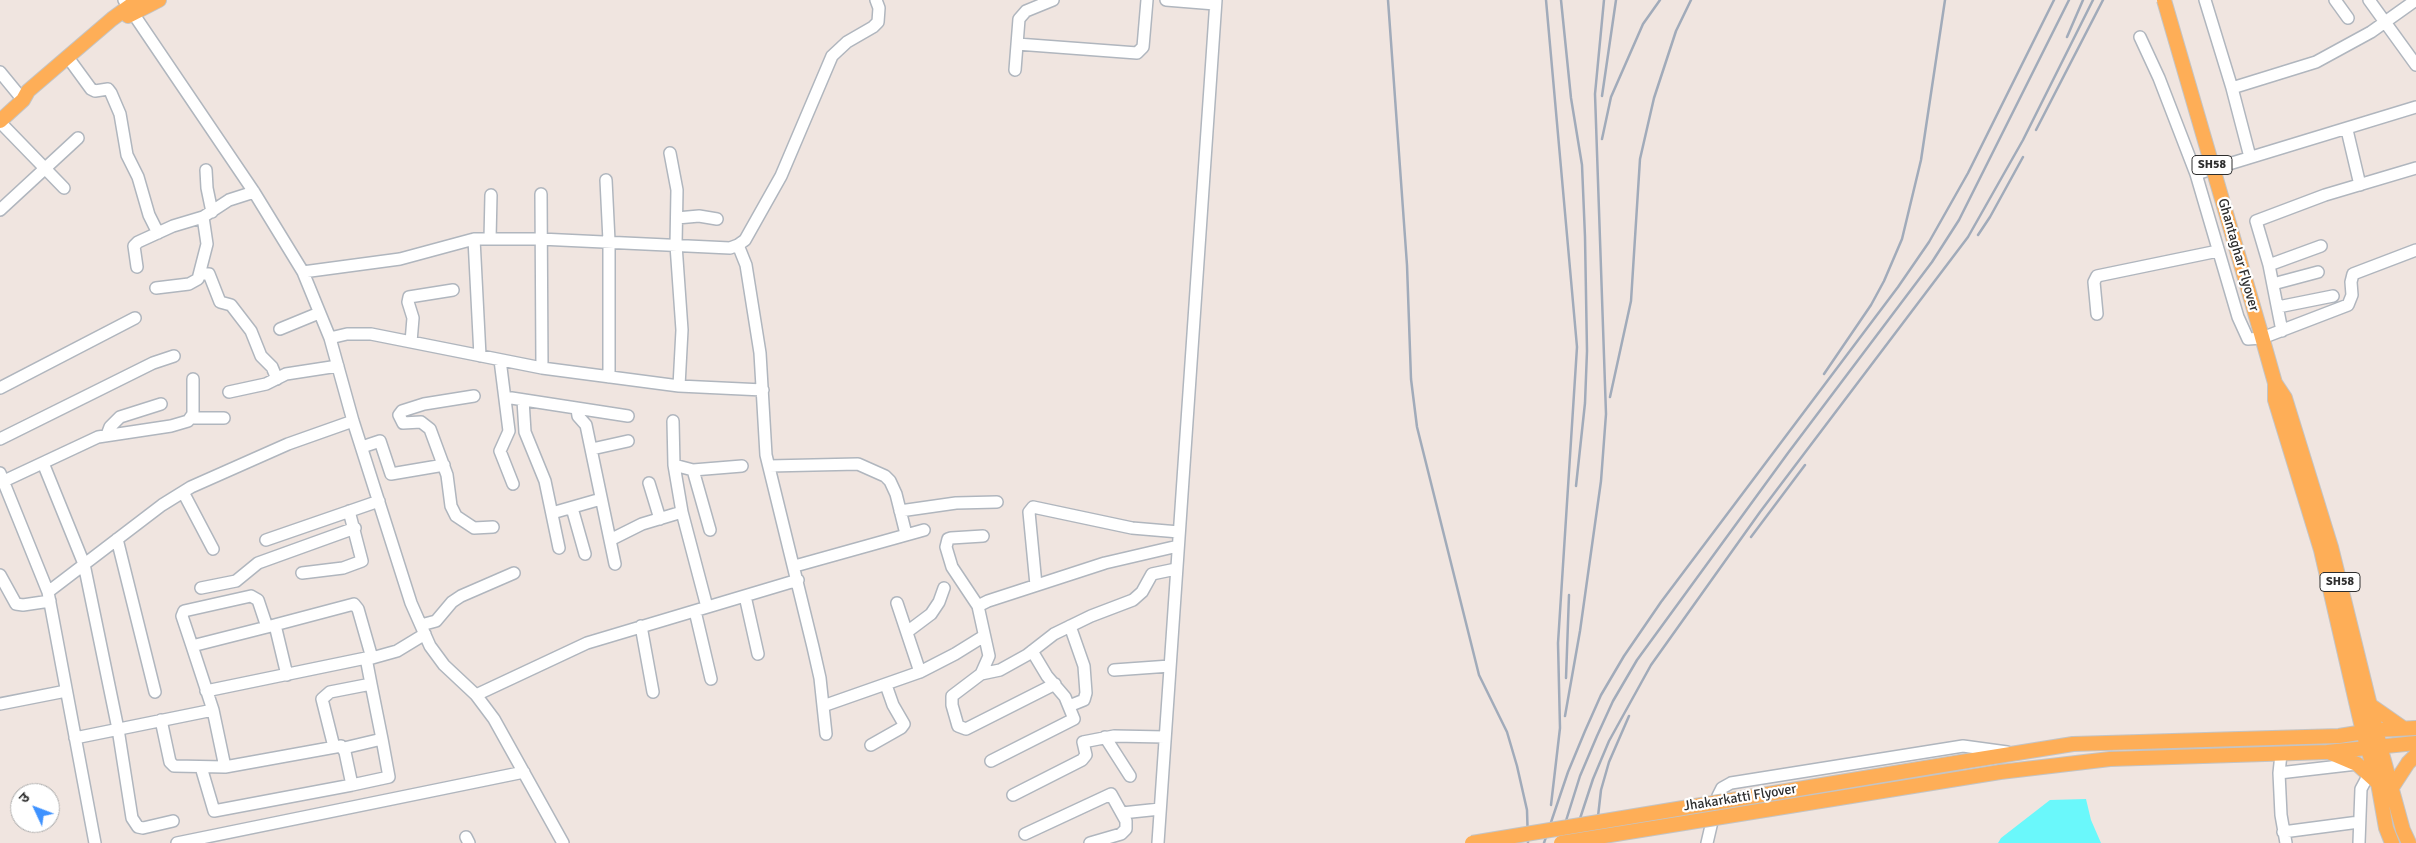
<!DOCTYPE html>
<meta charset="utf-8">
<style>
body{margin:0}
#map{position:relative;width:2416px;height:843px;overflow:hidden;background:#f0e5e0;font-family:Signika,"Noto Sans Devanagari",sans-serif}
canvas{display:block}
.north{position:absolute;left:10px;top:783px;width:50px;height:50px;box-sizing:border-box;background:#fff;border:1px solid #ababab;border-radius:50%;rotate:313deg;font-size:14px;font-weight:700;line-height:20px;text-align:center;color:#2e2e2e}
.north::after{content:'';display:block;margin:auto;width:18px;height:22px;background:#3e92ff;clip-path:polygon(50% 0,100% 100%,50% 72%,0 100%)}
</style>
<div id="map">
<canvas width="2416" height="843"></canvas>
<div class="north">उ</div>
</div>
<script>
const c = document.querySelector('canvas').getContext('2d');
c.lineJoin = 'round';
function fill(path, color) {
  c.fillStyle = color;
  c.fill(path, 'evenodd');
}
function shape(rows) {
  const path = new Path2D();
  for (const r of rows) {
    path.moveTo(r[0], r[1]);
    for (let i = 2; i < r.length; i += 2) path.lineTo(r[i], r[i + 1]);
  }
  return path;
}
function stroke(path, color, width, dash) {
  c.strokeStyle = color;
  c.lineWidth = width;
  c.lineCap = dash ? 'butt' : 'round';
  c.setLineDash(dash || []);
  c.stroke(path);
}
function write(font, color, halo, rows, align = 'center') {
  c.font = font + ' Signika,sans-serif';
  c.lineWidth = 4.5;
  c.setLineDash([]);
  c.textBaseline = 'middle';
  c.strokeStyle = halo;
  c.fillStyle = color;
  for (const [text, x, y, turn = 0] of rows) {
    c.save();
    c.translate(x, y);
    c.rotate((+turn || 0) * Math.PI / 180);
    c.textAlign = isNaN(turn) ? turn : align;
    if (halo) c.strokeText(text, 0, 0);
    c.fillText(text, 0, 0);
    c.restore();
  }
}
const water = shape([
 [2086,799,2091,820,2101,843,1998,843,2001,838,2050,800]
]);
const minor = shape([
 [124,0,254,192,303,272,330,338,353,421,411,603,430,646,444,665,476,695,494,719,563,843],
 [1166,0,1215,4],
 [2205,0,2232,88,2250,157],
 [2335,0,2348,18],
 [2369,0,2416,65],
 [2140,37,2159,78,2196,174,2238,317,2248,339,2262,338,2348,305,2352,295,2351,282,2353,274,2416,250],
 [1017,44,1137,53,1143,47,1147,0],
 [72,63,91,89,95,91,108,89,111,93,120,114,127,155,138,177,149,215,158,233],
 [1015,70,1019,19,1026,11,1053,0],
 [0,72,23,100],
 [2232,88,2316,62,2371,32,2416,0],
 [0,122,64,188],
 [2347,130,2360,185],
 [670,153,677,190,676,245,682,330,679,386],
 [206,170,207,188,212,212],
 [2196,174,2416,107],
 [606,180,609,241,609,377],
 [541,194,542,368],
 [0,210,78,138],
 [677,218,699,216,717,219],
 [474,239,480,356],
 [490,239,491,195],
 [738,245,746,265,760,353,766,455,813,647,820,678,826,734],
 [2269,265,2321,246],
 [137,267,134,246,138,242,173,226,203,217,229,200,254,192],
 [303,272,400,259,474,239,540,239,730,248,738,245,745,240,781,176,832,56,847,42,873,27,878,22,879,8,876,0],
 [200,274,209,274,220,302,231,305,251,331,261,356,272,367,277,379],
 [2273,284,2318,272],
 [156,288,189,284,198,279,207,244,203,217],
 [2278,307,2333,296],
 [2097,314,2094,282,2097,276,2218,251],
 [280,329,319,313],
 [2282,331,2269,265,2256,221,2325,195,2416,168],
 [330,338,347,334,371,334,542,368,679,386,763,390],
 [411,342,413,318,408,302,409,297,453,290],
 [500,360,509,431,500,451,513,484],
 [0,388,135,318],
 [229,392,266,384,286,374,338,366],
 [474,396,424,404,402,411,399,415,403,423,421,422,430,429,447,475,451,506,456,516,474,528,493,527],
 [505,397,628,416],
 [523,400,525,432,545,481,559,548],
 [577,409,578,416,586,425,615,564],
 [191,418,224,418],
 [673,421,674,465,682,512,707,607],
 [107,435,110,427,120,417,161,404],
 [0,439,153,363,174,356],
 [362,447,380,441,391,474,444,465],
 [592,449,628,441],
 [43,463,84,564,118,729,132,818,138,827,143,828,173,821],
 [674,465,693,470,742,466],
 [769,466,858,464,885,476,890,481,896,494,906,534],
 [693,470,710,530],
 [0,473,48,592,95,843],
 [4,481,98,437,171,426,188,421,193,414,193,379],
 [649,483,660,519],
 [183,492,213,549],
 [572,508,585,554],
 [900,511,956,503,997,502],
 [552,513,601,499],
 [117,539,155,692],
 [266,540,379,501],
 [610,540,642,524,682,512],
 [795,566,924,530],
 [302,573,343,568,362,561,349,511],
 [0,575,16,604,23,605,50,601],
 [1036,585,1029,512,1033,507,1132,528,1179,532],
 [201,588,236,581,258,563,355,528],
 [48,592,162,505,191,487,288,444,353,421],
 [745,596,758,654],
 [897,603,920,672],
 [978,606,952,567,946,547,948,539,951,538,983,536],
 [695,611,711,679],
 [275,625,287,675],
 [421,625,436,621,452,602,461,596,514,573],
 [641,626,653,692],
 [267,627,354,604,358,609,372,658,397,651,425,634],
 [907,632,931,614,939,602,944,588],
 [192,646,182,616,184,611,251,596,258,600,267,627,192,646,213,710],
 [1114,670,1170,666],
 [981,674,1000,670,1027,655,1054,634,1091,616,1133,600,1142,592,1152,574,1176,569],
 [371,684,366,658,372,658],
 [1055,684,966,729,958,726,952,705,952,696,981,674,989,656,978,606,988,601,1105,563,1178,546],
 [206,691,366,658],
 [476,695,587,643,798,580],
 [0,704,66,691],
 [823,706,920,672,955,654,984,636],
 [1069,706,1084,700,1086,693,1084,666,1070,626],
 [161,720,170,762,174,766,225,767],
 [1105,737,1130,776],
 [75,738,213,710,225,767,341,746,345,752,352,785,214,811,201,767],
 [871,745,901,728,904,724,893,705,886,685],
 [334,747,322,699,330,692,371,684,382,739,344,748],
 [2281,754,2279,773,2281,815,2286,843],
 [991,761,1074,719,1065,697,1047,676,1032,651],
 [2279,773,2357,764],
 [352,785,389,777,382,739],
 [1013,795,1082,760,1086,755,1083,742,1114,736,1165,737],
 [1122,813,1160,809],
 [2283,832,2359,822],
 [1025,834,1111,794,1126,821,1126,829,1121,834,1090,843],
 [466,837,469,843],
 [177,843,524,772],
 [1158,843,1216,0],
 [1707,843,1718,796,1722,788,1731,783,1963,746,2007,752],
 [2359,843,2361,789,2369,774]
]);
const major = shape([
 [128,16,159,0],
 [0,121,23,100,28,91,112,19,138,0],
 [2260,330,2275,383,2275,400,2321,550,2363,732,2378,783,2386,828,2392,843],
 [2275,383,2285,398,2331,547,2380,746,2403,830,2409,843],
 [2370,705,2403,728],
 [2331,753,2357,764,2377,782],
 [1961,762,2073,744,2339,736,2376,730,2416,728],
 [2000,772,2110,759,2327,752,2416,743],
 [2393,786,2408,763,2416,755]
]);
const rail = shape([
 [1388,0,1407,265,1411,379,1417,427,1479,675,1507,732,1517,766,1527,810,1528,843],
 [1546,0,1577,347,1558,643,1560,728,1551,805],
 [1561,0,1571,98,1582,165,1585,237,1587,351,1585,403,1576,486],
 [2067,37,2083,0],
 [1602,96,1616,0],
 [2036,130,2103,0],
 [1602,139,1611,97,1643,24,1660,0],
 [1978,235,1990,217,2023,157],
 [1824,374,1871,305,1884,281,1902,239,1921,160,1945,0],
 [1610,397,1631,301,1640,159,1654,98,1676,31,1691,0],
 [1751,537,1805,465],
 [1566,678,1569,595],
 [1565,716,1580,631,1601,481,1606,414,1595,94,1604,0],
 [1544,843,1568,772,1585,731,1601,695,1624,656,1661,602,1898,287,1929,242,1968,173,2054,0],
 [1559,843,1580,776,1597,736,1613,701,1637,660,1788,453,1932,262,1959,220,2069,0],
 [1572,843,1593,779,1609,741,1651,665,1760,512,1968,237,2023,140,2093,0],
 [1595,843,1601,790,1609,762,1629,716]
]);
const majorBridge = shape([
 [2164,0,2260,330],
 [1472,843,1961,762],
 [1561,843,2000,772]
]);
const shields = [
 [2212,165,40],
 [2340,582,40]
];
const shieldNames = [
 ["SH58",2212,165],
 ["SH58",2340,582]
];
const streetNames = [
 ["Ghantaghar Flyover",2238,255,74],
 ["Jhakarkatti Flyover",1740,798,-9]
];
fill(water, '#6af8fb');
stroke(minor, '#b0b6be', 14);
stroke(major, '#c4c4c4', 16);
stroke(minor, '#fff', 11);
stroke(major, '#feae57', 14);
stroke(rail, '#a1abba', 2.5);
stroke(majorBridge, '#c4c4c4', 16, []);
stroke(majorBridge, '#feae57', 14);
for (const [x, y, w] of shields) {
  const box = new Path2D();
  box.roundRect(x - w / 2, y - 9.5, w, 19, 4);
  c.fillStyle = '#fff';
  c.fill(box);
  stroke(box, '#2e2e2e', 1);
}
write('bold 12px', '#2e2e2e', null, shieldNames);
write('14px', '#2e2e2e', '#fff', streetNames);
</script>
